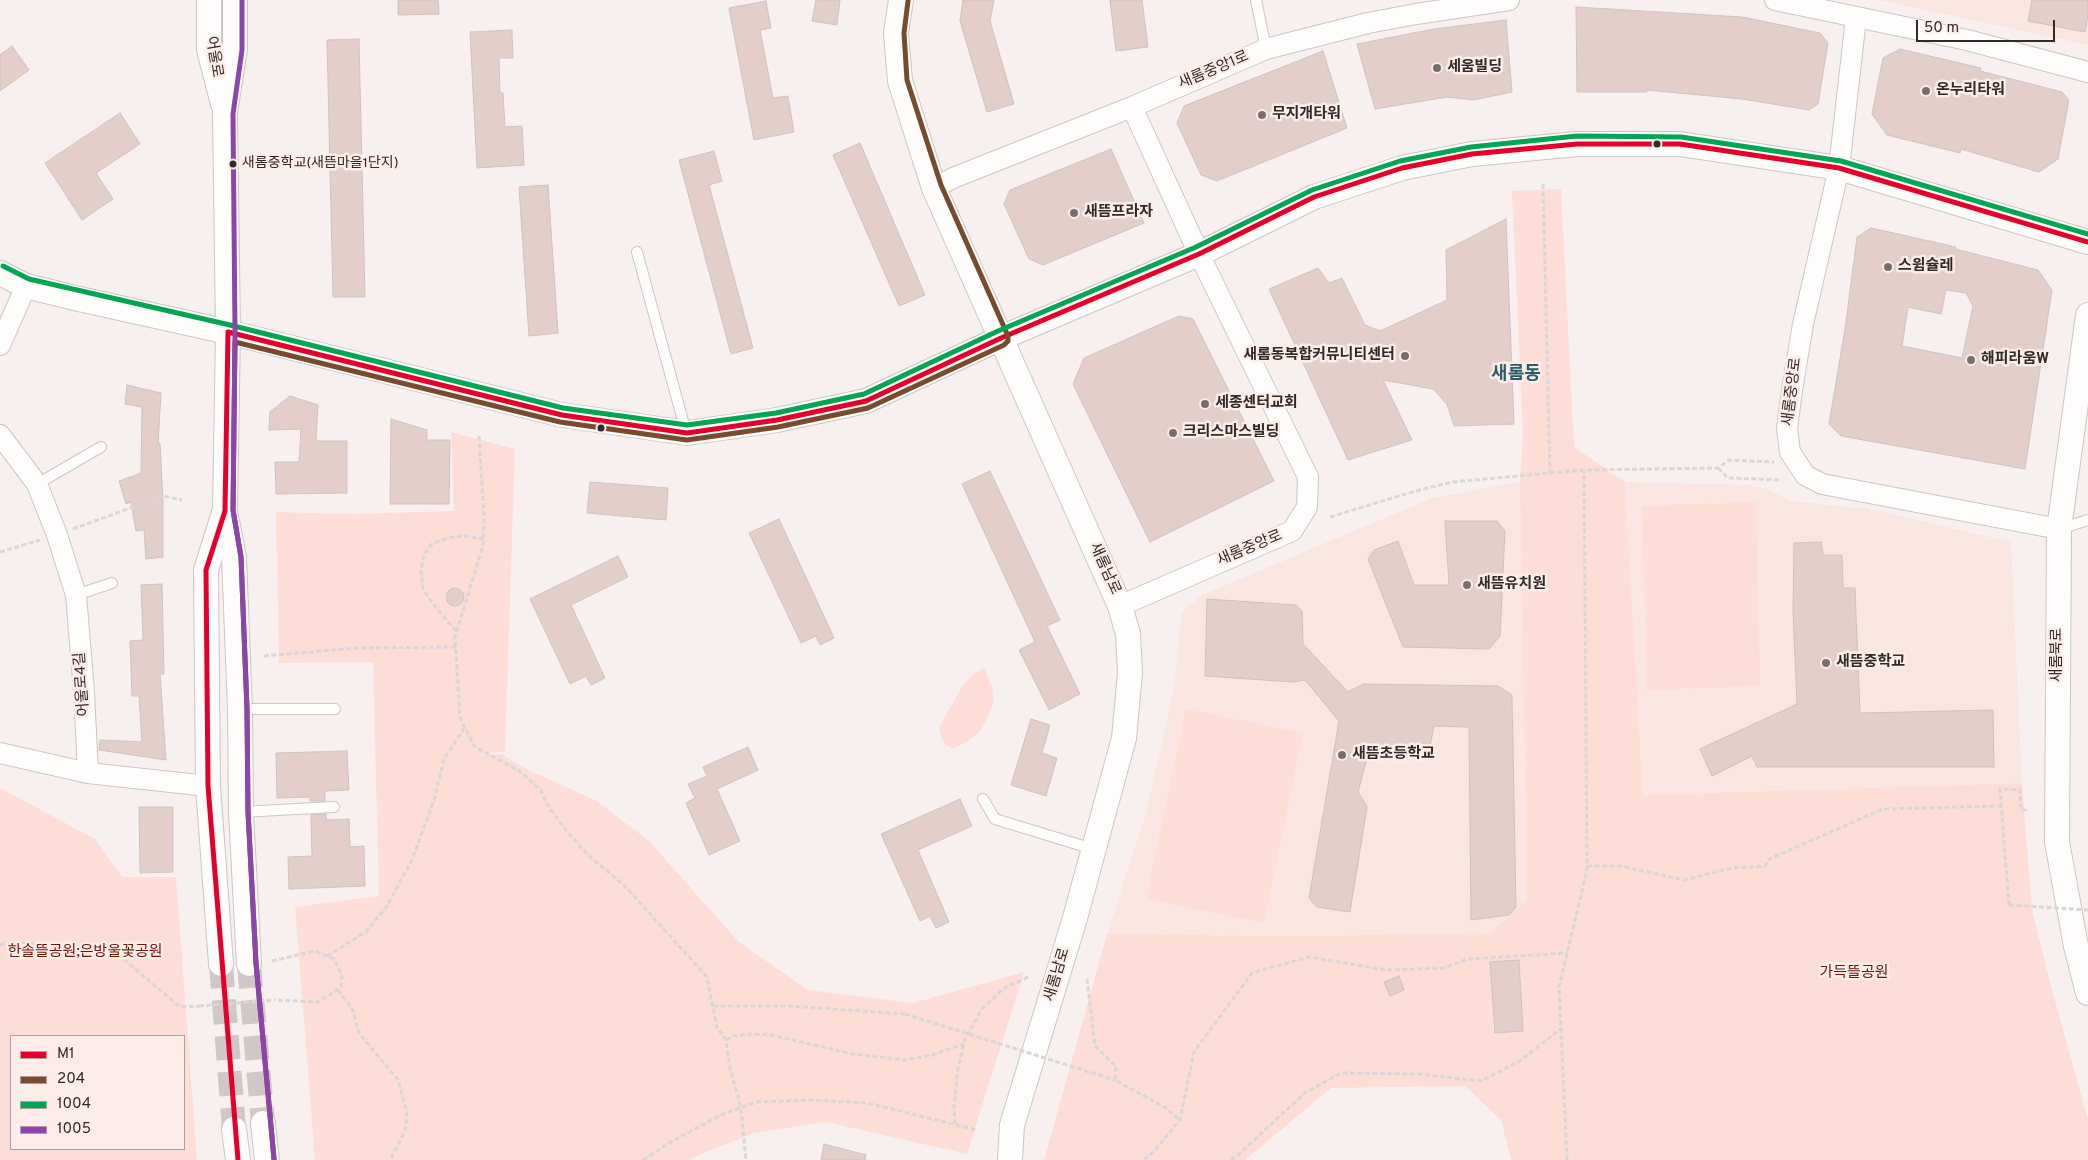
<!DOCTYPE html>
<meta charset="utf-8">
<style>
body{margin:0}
#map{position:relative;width:2088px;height:1160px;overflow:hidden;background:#f8f0ee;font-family:Overpass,sans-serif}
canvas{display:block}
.legend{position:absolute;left:10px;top:1035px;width:175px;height:115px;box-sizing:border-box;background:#fdede9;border:1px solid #ac9f9c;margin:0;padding:6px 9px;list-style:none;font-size:15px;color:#322a29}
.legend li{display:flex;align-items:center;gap:10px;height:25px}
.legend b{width:25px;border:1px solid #ac9f9c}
.scale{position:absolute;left:1916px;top:20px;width:139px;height:22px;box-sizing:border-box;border:2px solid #322a29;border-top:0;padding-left:6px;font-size:15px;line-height:18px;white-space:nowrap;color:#322a29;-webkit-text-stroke:4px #fdede9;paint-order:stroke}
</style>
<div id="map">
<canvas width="2088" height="1160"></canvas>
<ul class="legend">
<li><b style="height:6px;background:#e4002b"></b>M1</li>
<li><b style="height:6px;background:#7a4b2a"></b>204</li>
<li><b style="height:6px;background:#00a651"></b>1004</li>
<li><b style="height:6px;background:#8e44ad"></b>1005</li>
</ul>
<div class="scale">50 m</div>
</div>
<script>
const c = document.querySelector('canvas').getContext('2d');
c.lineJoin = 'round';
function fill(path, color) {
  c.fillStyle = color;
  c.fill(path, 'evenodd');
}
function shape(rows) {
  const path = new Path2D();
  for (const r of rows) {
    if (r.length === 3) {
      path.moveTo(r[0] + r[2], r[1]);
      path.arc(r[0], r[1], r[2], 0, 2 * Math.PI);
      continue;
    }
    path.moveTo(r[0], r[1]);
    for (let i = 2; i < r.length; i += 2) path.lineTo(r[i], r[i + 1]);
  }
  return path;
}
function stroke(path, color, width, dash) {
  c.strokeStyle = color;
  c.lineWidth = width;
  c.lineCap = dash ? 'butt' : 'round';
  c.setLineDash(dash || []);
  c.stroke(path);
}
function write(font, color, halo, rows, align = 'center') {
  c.font = font + ' Overpass,"Noto Sans KR",sans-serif';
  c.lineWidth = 5;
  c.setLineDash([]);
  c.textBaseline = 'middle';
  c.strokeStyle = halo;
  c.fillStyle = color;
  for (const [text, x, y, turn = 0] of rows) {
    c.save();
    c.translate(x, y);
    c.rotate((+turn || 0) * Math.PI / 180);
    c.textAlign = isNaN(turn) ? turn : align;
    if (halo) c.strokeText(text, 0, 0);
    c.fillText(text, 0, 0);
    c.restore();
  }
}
const built = shape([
 [1878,0,2088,0,2088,45],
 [1520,482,1527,900,1489,933,1299,936,1107,934,1145,817,1173,693,1182,612,1202,595,1432,498],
 [1625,482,1750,485,1766,489,1792,501,1875,510,2011,542,2022,783,1643,795]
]);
const green = shape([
 [1561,189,1574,447,1625,482,1643,795,2022,783,2032,910,2052,990,2088,1120,2088,1160,1511,1160,1501,1120,1465,1086,1331,1088,1245,1160,1044,1160,1107,934,1299,936,1489,933,1527,900,1520,482,1523,433,1512,191],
 [451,432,515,449,505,751,473,756,502,754,522,767,595,800,648,840,739,942,808,990,913,1003,1024,972,967,1154,826,1122,754,1133,687,1160,315,1160,295,907,379,896,373,662,279,663,276,512,349,514,454,511],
 [1756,502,1760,686,1647,690,1642,506],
 [984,668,992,686,994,701,987,719,979,732,968,741,953,749,946,745,941,737,939,727,963,685,973,674],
 [1186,709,1303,733,1264,923,1146,899],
 [0,788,95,839,122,877,176,877,197,1160,0,1160],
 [11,1036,184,1036,184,1149,11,1149]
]);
const building = shape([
 [398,0,438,0,439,14,398,15,398,0],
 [816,0,840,0,837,25,812,21,816,0],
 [963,0,994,0,990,21,1014,104,987,112,960,21,963,0],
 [1110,0,1142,0,1148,47,1116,51,1110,0],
 [2032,0,2088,0,2088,16,2085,32,2028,21,2032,0],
 [766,1,771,28,760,30,773,98,788,96,794,132,754,140,729,8,766,1],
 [1576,7,1742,17,1820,33,1828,43,1818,104,1809,110,1742,99,1647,90,1647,92,1577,92,1576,7],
 [1506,20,1512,92,1474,100,1447,97,1375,109,1357,44,1434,29,1506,20],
 [512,30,513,58,499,58,500,93,503,93,505,127,522,126,524,165,477,168,470,32,512,30],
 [359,39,365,297,333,297,327,40,359,39],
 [12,46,29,70,0,91,0,55,12,46],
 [1900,49,1981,68,1980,71,2062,92,2069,100,2058,159,2039,172,1961,149,1960,153,1887,135,1872,114,1883,58,1900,49],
 [1323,51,1347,128,1217,181,1201,175,1177,123,1184,106,1323,51],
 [120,113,140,144,96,173,113,199,82,220,45,163,120,113],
 [860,143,925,295,899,306,833,155,860,143],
 [1111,149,1144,223,1043,265,1029,259,1004,204,1010,190,1111,149],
 [714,151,722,181,709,185,753,348,731,354,679,160,714,151],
 [548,185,558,333,529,336,519,187,548,185],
 [1506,219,1514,424,1454,426,1447,404,1433,389,1383,380,1412,440,1348,460,1269,289,1318,268,1329,283,1342,278,1365,325,1380,331,1447,300,1446,250,1506,219],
 [1871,228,1956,247,1955,249,2038,270,2052,290,2025,469,1841,436,1829,424,1845,329,1857,237,1871,228],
 [1946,290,1966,293,1973,306,1962,358,1902,346,1908,307,1941,314,1946,290],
 [1179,316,1193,319,1274,481,1150,542,1073,384,1084,358,1179,316],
 [127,385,161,393,158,444,160,443,163,503,163,557,146,559,144,530,136,531,131,502,126,504,119,481,141,473,142,407,125,404,127,385],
 [290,396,318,405,316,441,347,441,347,493,276,494,275,462,299,462,301,429,269,430,270,412,290,396],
 [391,419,427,430,427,440,450,440,449,504,390,504,391,419],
 [990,471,1060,620,1047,626,1080,694,1049,710,1019,650,1035,642,962,484,990,471],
 [590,482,668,488,666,520,587,513,590,482],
 [779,519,834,638,820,645,816,636,801,643,749,533,779,519],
 [1445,521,1497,521,1505,531,1500,636,1489,649,1403,647,1368,559,1374,550,1398,541,1414,585,1449,585,1445,521],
 [1821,542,1823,555,1842,555,1843,588,1855,588,1860,713,1993,710,1994,767,1757,767,1752,756,1712,776,1700,749,1797,704,1793,612,1794,543,1821,542],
 [618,556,628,577,571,605,605,678,591,685,586,676,570,684,530,599,618,556],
 [162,584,164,674,160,674,166,760,99,750,100,740,142,742,139,696,132,696,130,641,143,640,141,585,162,584],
 [455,597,9],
 [1207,599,1296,605,1302,611,1303,644,1348,692,1363,684,1498,686,1512,695,1516,907,1509,915,1471,920,1469,727,1434,726,1429,752,1368,755,1358,792,1367,807,1350,912,1317,907,1309,898,1339,721,1305,680,1293,682,1205,676,1207,599],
 [1031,719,1050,725,1042,753,1057,758,1046,796,1011,785,1031,719],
 [748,747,758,770,717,789,740,841,709,855,686,803,695,798,688,784,707,776,703,767,748,747],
 [347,751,349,790,325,791,325,801,310,801,310,797,277,798,276,753,347,751],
 [960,799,972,826,918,850,949,922,936,928,930,916,920,921,881,834,960,799],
 [139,807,173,807,173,872,140,873,139,807],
 [326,814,326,820,349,819,350,847,364,846,365,886,289,889,288,857,312,856,311,815,326,814],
 [1519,960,1523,1031,1495,1033,1490,962,1519,960],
 [1399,976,1404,990,1390,996,1384,982,1399,976],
 [824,1144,866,1155,865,1160,821,1160,824,1144]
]);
const tertiaryTunnel = shape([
 [221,964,234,1129],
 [249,964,263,1123]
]);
const path = shape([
 [1543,184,1550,475],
 [479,436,484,517,483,545,455,637,460,718,475,747,518,770,541,790,548,806,569,834,590,857,624,885,707,977,717,1028,726,1040,730,1068,741,1108,746,1160],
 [1718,468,1728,478,1782,480],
 [1330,517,1412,492,1452,482,1584,470,1718,468,1729,460,1774,462],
 [73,529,163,496,182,500],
 [0,552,40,540],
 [456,631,430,600,423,589,421,570,424,554,432,544,448,538,464,536,483,539],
 [264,656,357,648,456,647],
 [1587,866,1621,866,1684,880,1732,868,1765,866,1769,859,1883,809,2001,806],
 [2009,905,2000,789,2020,790,2021,810,2028,810],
 [0,945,17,942,114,951,180,1007,199,1006],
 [327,956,366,932,387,906,412,860,434,800,444,759,465,727],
 [272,961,315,951,334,959,342,975,341,987,319,1002,275,1000],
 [1087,979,1095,1046,1116,1066,1115,1080,1166,1108,1180,1120],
 [338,990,352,1008,359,1033,398,1080,407,1113,405,1131,390,1160],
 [713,1006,789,1006,905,1014],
 [726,1040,733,1036,749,1034,771,1035,853,1054,906,1060,932,1055,964,1044],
 [955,1124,954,1106,958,1069,965,1039,982,1009,1003,989,1030,976],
 [643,1160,674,1140,725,1113,757,1102,812,1100,868,1103,977,1130],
 [1144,1160,1156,1149,1180,1120,1194,1052,1252,973,1309,957,1386,970,1444,968,1467,959,1568,953],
 [1231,1160,1238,1155,1305,1093,1341,1073,1418,1074,1481,1081,1518,1062,1561,1029],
 [1567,1160,1559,987,1587,870,1584,470]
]);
const service = shape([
 [1256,0,1266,49],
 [637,252,686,432],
 [37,484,101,447],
 [2060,529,2088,520],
 [76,595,112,583],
 [240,709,335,709],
 [983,799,995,819,1093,849],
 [241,812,334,807]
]);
const minor = shape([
 [1775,0,1967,40,2088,72],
 [1856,18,1839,168,1803,324,1792,390,1787,429,1790,452,1805,475,1822,484,2059,529],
 [934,188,953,178,1132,107,1266,49,1368,23,1416,14,1509,0],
 [0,345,26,286],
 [0,435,37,484,57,535,76,595,84,692,88,773],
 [1120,606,1292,531,1307,507,1308,477,1199,254,1132,107],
 [0,753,88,773,208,786]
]);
const tertiary = shape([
 [209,0,209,50,223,104],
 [235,0,235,49,225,113,228,332,225,511,234,557,240,709,241,812,249,964],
 [901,0,896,33,900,81,934,188,1120,606,1128,634,1130,673,1124,738,1075,918,1012,1125,1010,1160],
 [0,273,26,286,75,298,228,332,562,415,687,433,777,420,866,401,1001,338,1199,254,1314,197,1402,168,1472,154,1577,144,1680,144,1839,168,2088,242],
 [2088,315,2059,529,2057,842,2076,946,2088,993],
 [221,964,208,786,206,570,224,513],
 [263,1123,267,1160],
 [234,1129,238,1160]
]);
const pathBridge = shape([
 [2009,905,2088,910],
 [199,1006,275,1000],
 [905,1014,1115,1080]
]);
const bus1 = shape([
 [228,332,562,415,687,433,777,420,866,401,1001,338,1199,254,1314,197,1402,168,1472,154,1577,144,1680,144,1839,168,2088,242],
 [228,332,225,511,206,570,208,786,238,1160]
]);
const bus2 = shape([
 [274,1159,256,963,248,812,247,709,241,557,233,510,235,342,560,422,687,440,778,427,868,408,1004,345,1008,341,1008,336,941,185,907,80,904,33,908,1]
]);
const bus3 = shape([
 [3,266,29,279,230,325,563,408,687,425,776,413,864,394,998,331,1196,247,1312,190,1400,161,1471,147,1577,136,1681,137,1841,161,2088,234]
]);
const bus4 = shape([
 [242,0,242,50,233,114,235,332,233,510,241,557,247,709,248,812,256,963,274,1159]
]);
const markers = [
 [1437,68,5,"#776f6e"],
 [1926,91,5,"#776f6e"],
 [1262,115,5,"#776f6e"],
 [1657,144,4.5,"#322a29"],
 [233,164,4.5,"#322a29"],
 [1074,213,5,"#776f6e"],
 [1888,267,5,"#776f6e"],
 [1405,356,5,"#776f6e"],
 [1971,360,5,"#776f6e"],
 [1205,404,5,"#776f6e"],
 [601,428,4.5,"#322a29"],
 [1173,433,5,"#776f6e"],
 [1467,585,5,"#776f6e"],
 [1826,663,5,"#776f6e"],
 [1342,755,5,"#776f6e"]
];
const busNames = [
 ["새롬중학교(새뜸마을1단지)",242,164]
];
const streetNames = [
 ["어울로",213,57,81],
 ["새롬중앙1로",1214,71,-23],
 ["새롬중앙로",1793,392,-83],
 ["새롬중앙로",1250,549,-23],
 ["새롬남로",1104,569,66],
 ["새롬북로",2058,655,-90],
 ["어울로4길",83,684,-94],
 ["새롬남로",1058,975,-73]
];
const poiNames = [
 ["세움빌딩",1447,68],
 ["온누리타워",1936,91],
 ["무지개타워",1272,115],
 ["새뜸프라자",1084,213],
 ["스윔슐레",1898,267],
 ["새롬동복합커뮤니티센터",1395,356,"right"],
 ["해피라움W",1981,360],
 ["세종센터교회",1215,404],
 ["크리스마스빌딩",1183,433],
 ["새뜸유치원",1477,585],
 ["새뜸중학교",1836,663],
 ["새뜸초등학교",1352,755]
];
const parkNames = [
 ["한솔뜰공원;은방울꽃공원",85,953],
 ["가득뜰공원",1854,974]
];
const quarterNames = [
 ["새롬동",1516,375]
];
fill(built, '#f9e6e1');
fill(green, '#fcded6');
fill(building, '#e3cec9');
stroke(building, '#cbc4c2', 1);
stroke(tertiaryTunnel, '#d0c8c7', 24, [24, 12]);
stroke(service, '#ccc5c3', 12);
stroke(minor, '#ccc5c3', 22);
stroke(tertiary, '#ccc5c3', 26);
stroke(path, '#d9d6d6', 3, [5, 2.5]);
stroke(service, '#fefdfc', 10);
stroke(minor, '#fefdfc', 20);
stroke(tertiary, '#fefdfc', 24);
stroke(pathBridge, '#d9d6d6', 3, [5, 2.5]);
stroke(bus1, '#e4002b', 5);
stroke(bus2, '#7a4b2a', 5);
stroke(bus3, '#00a651', 5);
stroke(bus4, '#8e44ad', 5);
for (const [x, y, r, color] of markers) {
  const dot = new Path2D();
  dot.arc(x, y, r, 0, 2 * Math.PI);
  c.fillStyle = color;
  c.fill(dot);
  stroke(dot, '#fdede9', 2);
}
write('14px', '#322a29', '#fdede9', busNames, 'left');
write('15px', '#322a29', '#fdede9', streetNames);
write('bold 15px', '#322a29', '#fdede9', poiNames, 'left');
write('15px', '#6a1907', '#fdede9', parkNames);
write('bold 18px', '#275e69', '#fdede9', quarterNames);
</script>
